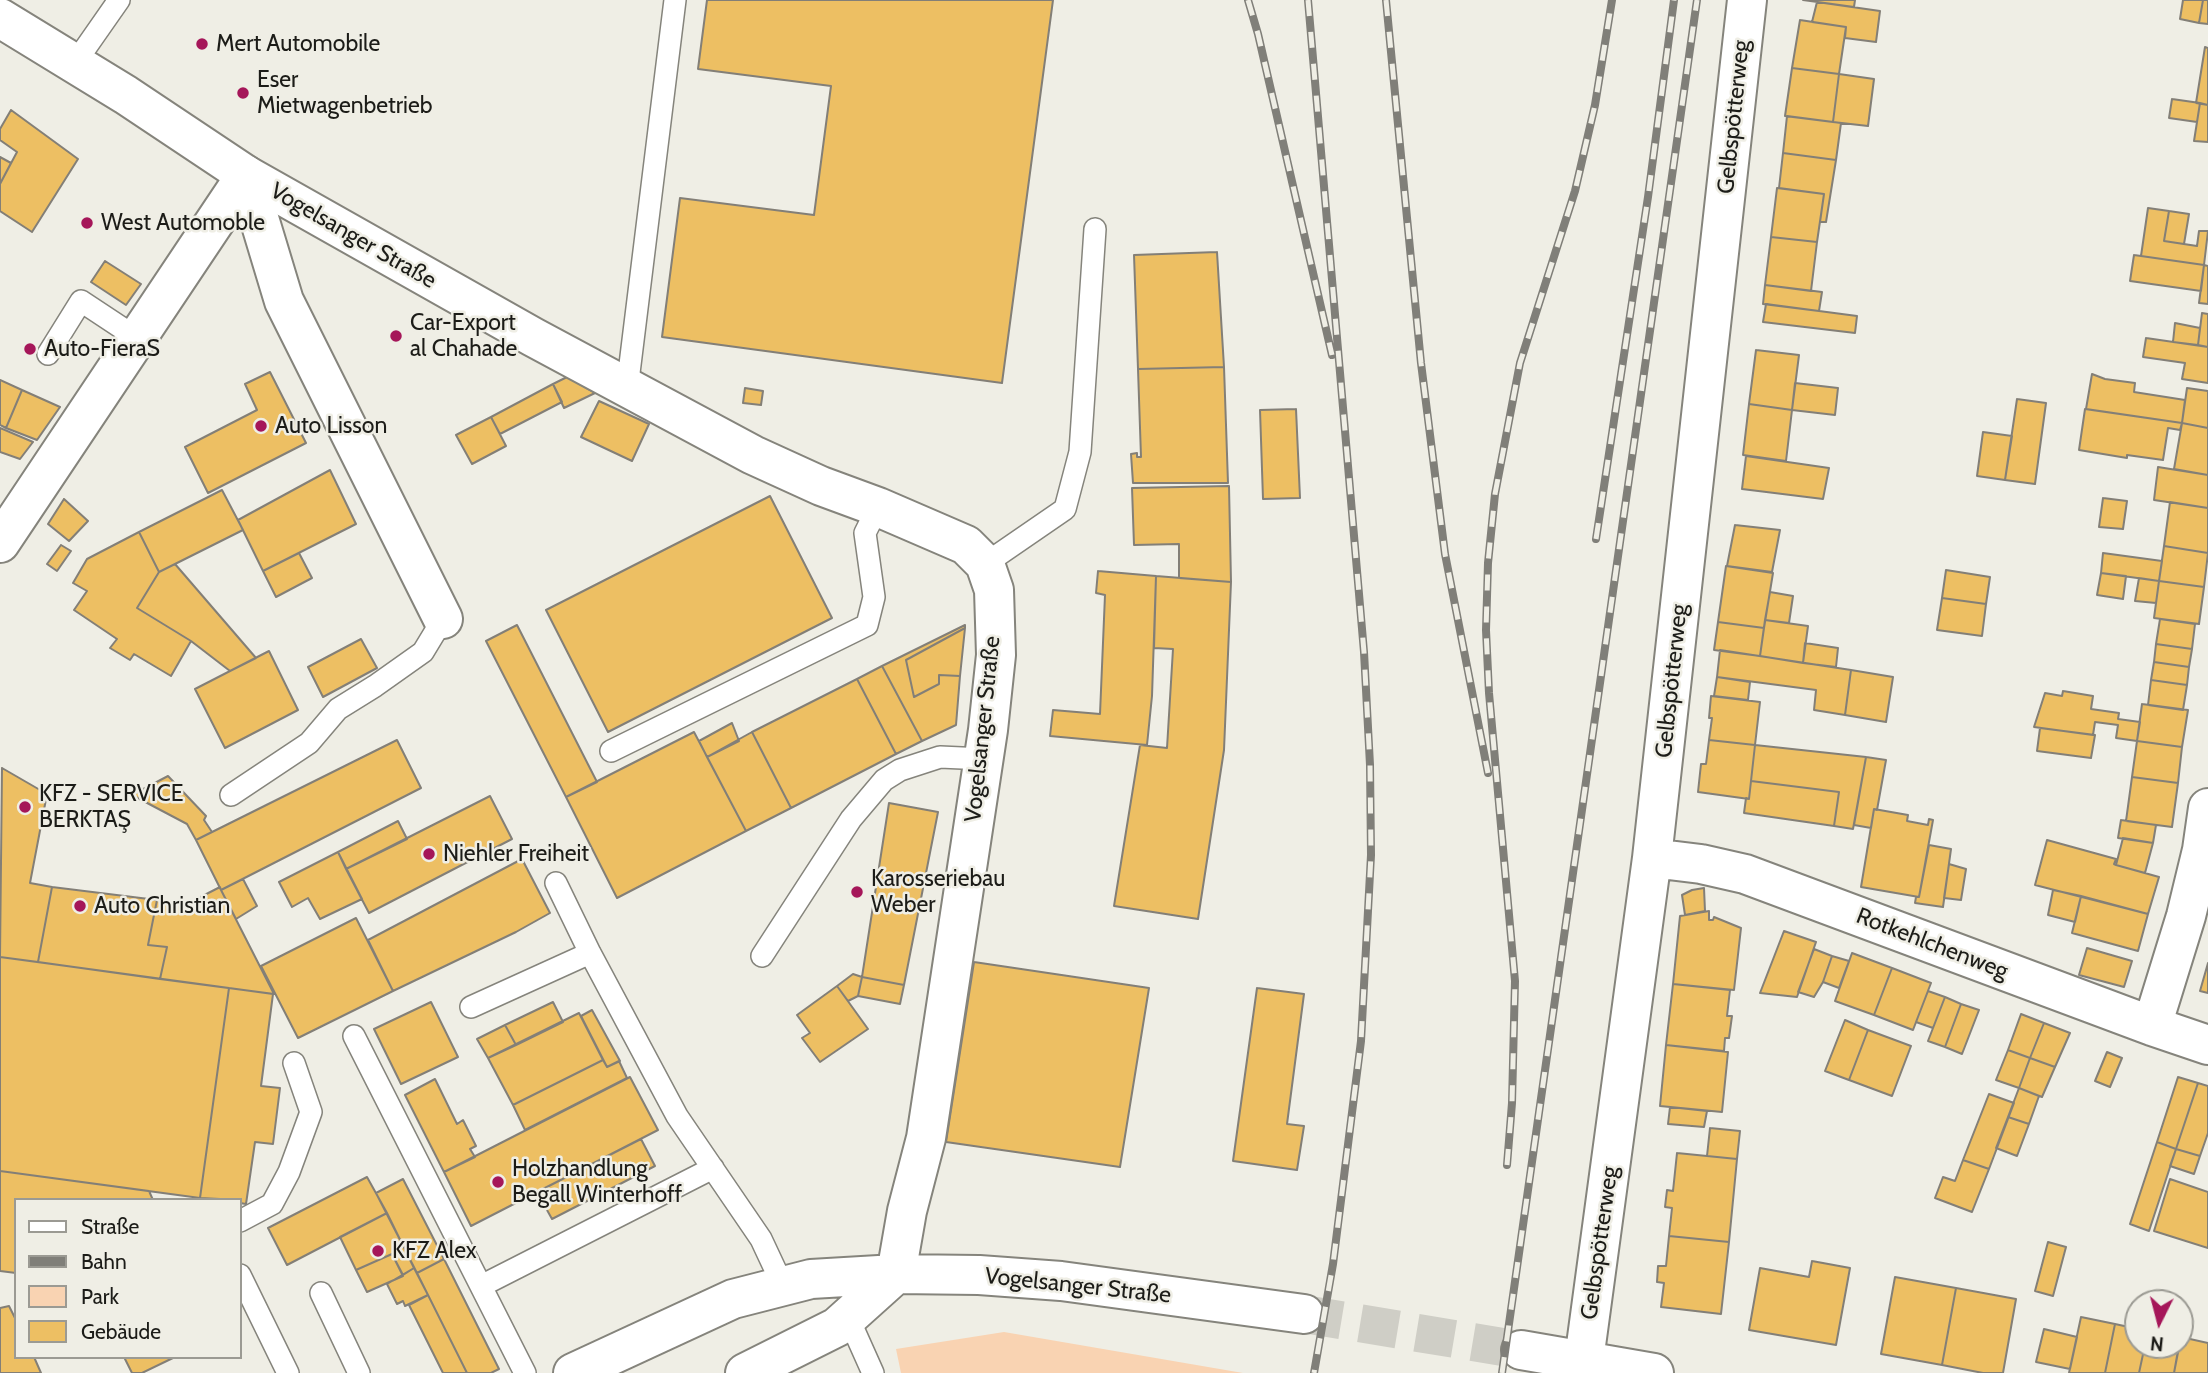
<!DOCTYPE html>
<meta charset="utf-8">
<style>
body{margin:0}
#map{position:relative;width:2208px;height:1373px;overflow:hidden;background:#efeee5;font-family:Cabin,sans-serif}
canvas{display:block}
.legend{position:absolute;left:14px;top:1198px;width:228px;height:161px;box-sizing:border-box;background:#efeee5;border:2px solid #9b9a93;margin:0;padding:9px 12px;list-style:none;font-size:21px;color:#1c1c18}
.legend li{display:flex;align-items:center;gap:14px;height:35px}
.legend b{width:35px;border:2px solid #9b9a93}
.north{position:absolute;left:2124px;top:1289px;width:70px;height:70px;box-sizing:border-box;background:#efeee5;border:2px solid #9b9a93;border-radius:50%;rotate:186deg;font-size:19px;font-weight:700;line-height:28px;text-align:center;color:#1c1c18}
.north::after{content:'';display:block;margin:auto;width:24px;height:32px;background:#a51659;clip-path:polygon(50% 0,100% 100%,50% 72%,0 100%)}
</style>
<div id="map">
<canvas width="2208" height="1373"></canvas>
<ul class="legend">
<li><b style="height:9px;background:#fff"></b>Straße</li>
<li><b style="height:9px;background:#807f79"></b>Bahn</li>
<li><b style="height:19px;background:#f9d3b2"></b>Park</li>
<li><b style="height:19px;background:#edbf63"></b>Gebäude</li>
</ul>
<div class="north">N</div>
</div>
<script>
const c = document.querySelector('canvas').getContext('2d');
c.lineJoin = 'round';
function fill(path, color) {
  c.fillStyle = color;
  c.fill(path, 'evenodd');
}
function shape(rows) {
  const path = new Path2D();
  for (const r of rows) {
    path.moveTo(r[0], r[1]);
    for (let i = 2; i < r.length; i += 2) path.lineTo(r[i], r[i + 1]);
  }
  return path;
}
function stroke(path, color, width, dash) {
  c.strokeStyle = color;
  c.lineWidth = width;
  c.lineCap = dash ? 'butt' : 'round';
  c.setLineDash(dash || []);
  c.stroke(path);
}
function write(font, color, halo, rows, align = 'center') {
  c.font = font + ' Cabin,sans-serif';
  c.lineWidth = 5;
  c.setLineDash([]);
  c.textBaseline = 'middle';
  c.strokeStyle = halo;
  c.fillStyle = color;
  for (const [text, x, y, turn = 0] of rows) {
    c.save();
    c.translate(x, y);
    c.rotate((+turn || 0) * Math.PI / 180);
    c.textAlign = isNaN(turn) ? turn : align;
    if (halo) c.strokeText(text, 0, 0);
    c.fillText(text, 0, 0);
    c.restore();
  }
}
const green = shape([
 [1004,1332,1243,1373,901,1373,896,1349]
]);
const building = shape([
 [707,0,1053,0,1002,383,662,337,680,198,814,215,831,86,698,69,707,0],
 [1803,0,1855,0,1854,7,1803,0],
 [2183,0,2203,0,2199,23,2180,19,2183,0],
 [2203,0,2208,0,2208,24,2199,23,2203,0],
 [1817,2,1880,11,1876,42,1845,38,1846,27,1812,22,1817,2],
 [1800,20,1846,27,1839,74,1792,68,1800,20],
 [2205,47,2208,48,2208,105,2196,103,2205,47],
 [1792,68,1839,74,1833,122,1785,116,1792,68],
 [1839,74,1874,79,1868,126,1833,122,1839,74],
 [2172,99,2200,103,2197,122,2169,118,2172,99],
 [2200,103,2208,105,2208,142,2194,141,2200,103],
 [11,110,78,159,32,232,0,211,0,184,17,152,0,140,0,129,11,110],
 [1787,116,1841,123,1836,160,1783,153,1787,116],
 [1783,153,1836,160,1826,222,1820,222,1824,194,1779,188,1783,153],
 [0,157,11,163,0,184,0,157],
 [1777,188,1824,194,1817,242,1771,237,1777,188],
 [2148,208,2169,211,2164,241,2197,246,2199,231,2208,231,2204,265,2141,256,2148,208],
 [2169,211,2189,214,2184,244,2164,241,2169,211],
 [1771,237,1817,242,1811,291,1765,285,1771,237],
 [1217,252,1224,367,1138,369,1134,255,1217,252],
 [2134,255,2204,265,2201,291,2130,281,2134,255],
 [105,261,141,284,126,305,91,282,105,261],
 [2204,265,2208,266,2208,304,2199,303,2204,265],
 [1765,285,1822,292,1819,311,1763,304,1765,285],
 [1766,304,1857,316,1855,333,1763,322,1766,304],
 [2202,313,2208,314,2208,347,2198,345,2202,313],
 [2175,323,2200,328,2198,345,2173,342,2175,323],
 [2146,338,2208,347,2208,383,2182,379,2185,363,2143,357,2146,338],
 [1756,350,1799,355,1792,410,1749,404,1756,350],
 [1224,367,1228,483,1133,483,1131,454,1137,453,1137,457,1141,457,1138,369,1224,367],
 [270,372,306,443,208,493,185,447,257,410,245,384,270,372],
 [2092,374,2105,379,2135,383,2134,392,2185,400,2182,423,2086,409,2092,374],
 [567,377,595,393,564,408,553,384,567,377],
 [0,380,22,390,6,428,0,425,0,380],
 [1795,383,1838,388,1835,415,1792,410,1795,383],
 [553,384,562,402,500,434,491,417,553,384],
 [745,388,763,391,761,405,743,403,745,388],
 [2187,388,2208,391,2208,428,2182,423,2187,388],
 [22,390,60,407,37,440,6,428,22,390],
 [2017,399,2046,403,2035,484,2005,480,2017,399],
 [599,401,649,424,632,461,581,437,599,401],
 [1749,404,1792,410,1786,461,1743,455,1749,404],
 [1296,409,1300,498,1263,499,1260,410,1296,409],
 [2085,409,2182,423,2180,430,2168,428,2163,460,2127,455,2127,458,2079,450,2085,409],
 [491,417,506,446,472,464,456,435,491,417],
 [2182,423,2208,428,2208,475,2174,469,2182,423],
 [0,428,33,442,20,459,0,452,0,428],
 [1983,432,2012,436,2005,480,1977,476,1983,432],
 [1746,456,1829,468,1823,499,1742,489,1746,456],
 [2158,467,2208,475,2208,508,2154,500,2158,467],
 [330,470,356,524,263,571,238,520,330,470],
 [1229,486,1231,582,1179,578,1179,544,1134,545,1132,488,1229,486],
 [222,490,243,530,159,572,139,532,222,490],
 [770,496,832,618,608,732,546,610,770,496],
 [2103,498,2127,501,2123,529,2099,527,2103,498],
 [64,499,88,521,69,541,48,524,64,499],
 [2170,502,2208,508,2208,553,2164,546,2170,502],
 [1735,525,1780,530,1772,572,1727,566,1735,525],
 [139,532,159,572,137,608,191,641,171,676,134,654,130,660,110,648,117,639,74,610,87,591,73,583,87,559,139,532],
 [61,545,71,551,57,571,47,564,61,545],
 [2164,546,2208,553,2204,587,2159,581,2164,546],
 [299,553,312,578,276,597,263,571,299,553],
 [2103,553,2162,561,2159,581,2101,573,2103,553],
 [175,564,256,658,230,671,191,641,137,608,159,572,175,564],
 [1726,566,1773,573,1764,628,1718,622,1726,566],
 [1946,570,1990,577,1986,604,1942,598,1946,570],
 [1098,571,1156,576,1152,696,1147,745,1050,736,1053,710,1100,714,1105,595,1096,593,1098,571],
 [2101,573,2126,576,2123,599,2097,595,2101,573],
 [1156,576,1231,582,1224,750,1198,919,1114,906,1140,745,1167,748,1173,649,1154,648,1156,576],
 [2139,578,2159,581,2156,603,2135,601,2139,578],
 [2159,581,2204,587,2199,624,2154,618,2159,581],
 [1770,592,1793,596,1789,623,1765,620,1770,592],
 [1942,598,1986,604,1982,636,1937,630,1942,598],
 [2160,619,2195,624,2192,649,2156,644,2160,619],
 [1765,620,1808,626,1803,663,1760,656,1765,620],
 [1718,622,1764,628,1760,656,1714,650,1718,622],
 [517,625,597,782,566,797,486,641,517,625],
 [965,625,965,628,906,660,914,697,939,684,939,675,960,676,956,725,922,741,882,666,965,625],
 [965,628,960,676,939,675,939,684,914,697,906,660,965,628],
 [361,639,377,668,323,697,308,667,361,639],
 [1805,643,1838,648,1836,667,1803,663,1805,643],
 [2156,644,2192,649,2189,667,2154,662,2156,644],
 [1720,650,1851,670,1845,715,1814,710,1816,690,1717,677,1720,650],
 [269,651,298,710,225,748,195,689,269,651],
 [2154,662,2189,667,2187,685,2151,680,2154,662],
 [882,666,922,741,896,754,857,679,882,666],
 [1851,670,1893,677,1886,722,1845,715,1851,670],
 [1717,677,1750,682,1748,700,1714,696,1717,677],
 [857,679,896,754,791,808,752,732,857,679],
 [2151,680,2187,685,2183,710,2148,705,2151,680],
 [2063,691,2093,696,2091,709,2119,713,2118,719,2140,722,2137,741,2116,738,2118,725,2095,722,2093,735,2034,727,2045,693,2062,696,2063,691],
 [1711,696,1760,702,1755,745,1709,740,1712,718,1709,718,1711,696],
 [2142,704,2188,710,2182,747,2137,741,2142,704],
 [732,723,739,741,707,757,699,741,732,723],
 [2040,728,2095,735,2091,758,2037,751,2040,728],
 [694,732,746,831,617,898,566,797,694,732],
 [752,732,791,808,746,831,707,757,752,732],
 [397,740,421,788,221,890,196,840,397,740],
 [1709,740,1755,745,1749,799,1698,792,1701,764,1706,764,1709,740],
 [2137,741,2182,747,2178,783,2132,777,2137,741],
 [1755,745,1866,757,1853,829,1834,826,1839,792,1751,781,1755,745],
 [1866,757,1886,760,1877,810,1874,809,1871,828,1854,825,1866,757],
 [2,768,47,794,30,883,52,887,38,962,0,957,2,768],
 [168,776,206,816,204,820,212,832,196,840,187,824,132,795,168,776],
 [2132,777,2178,783,2172,827,2126,821,2132,777],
 [1751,781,1839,792,1834,826,1744,813,1746,798,1749,799,1751,781],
 [490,796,512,839,369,913,346,869,490,796],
 [889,803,938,812,904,985,862,977,889,803],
 [1874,809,1908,815,1907,821,1928,825,1929,819,1933,820,1919,897,1861,887,1874,809],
 [2121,820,2156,825,2153,843,2118,838,2121,820],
 [398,821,407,839,346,869,338,852,398,821],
 [2123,838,2153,843,2145,873,2116,865,2123,838],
 [2047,840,2116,859,2114,864,2116,865,2159,877,2148,914,2035,885,2047,840],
 [1929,845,1951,849,1943,907,1915,903,1916,897,1919,897,1929,845],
 [338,852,362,899,320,919,308,898,292,907,279,882,338,852],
 [522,859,550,913,516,932,393,991,368,940,522,859],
 [1949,864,1966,869,1961,900,1944,898,1949,864],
 [243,879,257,906,236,919,221,890,243,879],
 [52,887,157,900,148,945,167,947,160,979,38,962,52,887],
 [220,887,221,890,274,994,160,979,167,947,148,945,157,900,187,904,220,887],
 [1704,888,1705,911,1685,915,1682,895,1692,890,1704,888],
 [2053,890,2081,896,2075,922,2048,915,2053,890],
 [2081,896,2148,914,2138,951,2072,933,2081,896],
 [1709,911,1709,920,1713,920,1714,917,1741,928,1734,990,1673,984,1680,916,1709,911],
 [356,918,393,991,298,1038,261,966,356,918],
 [1784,931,1816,942,1797,997,1760,993,1784,931],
 [2087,948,2132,961,2124,987,2079,975,2087,948],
 [1814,949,1832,956,1823,982,1814,997,1798,992,1814,949],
 [1852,953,1892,968,1874,1015,1835,1001,1852,953],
 [1832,956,1849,961,1839,988,1823,982,1832,956],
 [0,957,229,988,200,1198,0,1171,0,957],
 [974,962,1149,988,1120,1167,946,1142,974,962],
 [2208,963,2208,993,2200,991,2208,963],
 [1892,968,1931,983,1913,1030,1874,1015,1892,968],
 [853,974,862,977,858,996,848,1001,837,986,853,974],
 [862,977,904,985,900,1004,858,996,862,977],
 [1673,984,1730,990,1727,1016,1732,1016,1729,1038,1725,1038,1724,1051,1666,1045,1673,984],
 [837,986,868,1029,820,1062,802,1038,810,1033,797,1015,837,986],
 [229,988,273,994,261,1086,280,1088,273,1144,255,1142,246,1204,240,1203,240,1200,200,1198,229,988],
 [1257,988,1304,994,1287,1124,1304,1126,1297,1170,1233,1161,1257,988],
 [1928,991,1945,997,1933,1028,1916,1022,1928,991],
 [1945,997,1961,1004,1945,1047,1928,1041,1945,997],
 [431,1002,458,1057,401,1084,374,1029,431,1002],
 [553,1002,563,1022,516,1045,505,1025,553,1002],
 [1961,1004,1979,1010,1962,1054,1945,1047,1961,1004],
 [592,1010,620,1061,607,1067,581,1016,592,1010],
 [579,1013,603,1060,513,1105,488,1058,579,1013],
 [2021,1014,2044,1023,2030,1058,2008,1050,2021,1014],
 [1845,1020,1868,1030,1849,1080,1825,1071,1845,1020],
 [2044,1023,2070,1033,2055,1067,2030,1058,2044,1023],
 [505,1025,516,1045,488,1058,477,1039,505,1025],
 [1868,1030,1911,1046,1892,1096,1849,1080,1868,1030],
 [1666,1045,1728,1052,1722,1112,1660,1106,1666,1045],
 [2008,1050,2030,1058,2019,1088,1996,1080,2008,1050],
 [2107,1052,2122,1058,2110,1087,2095,1081,2107,1052],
 [2030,1058,2055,1067,2042,1097,2019,1088,2030,1058],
 [603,1060,607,1067,619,1061,627,1078,525,1130,513,1105,603,1060],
 [630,1077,658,1130,471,1226,444,1172,630,1077],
 [2178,1077,2198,1083,2176,1149,2157,1142,2178,1077],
 [435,1079,457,1124,463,1120,476,1146,470,1149,475,1157,444,1172,405,1095,435,1079],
 [2198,1083,2208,1086,2208,1133,2200,1156,2176,1149,2198,1083],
 [2019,1088,2039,1096,2029,1124,2008,1117,2019,1088],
 [1989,1094,2014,1103,1989,1169,1963,1160,1989,1094],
 [1670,1107,1707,1111,1704,1127,1668,1124,1670,1107],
 [2008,1117,2029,1124,2017,1156,1996,1148,2008,1117],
 [1710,1128,1740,1131,1737,1159,1707,1156,1710,1128],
 [641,1139,655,1166,552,1219,537,1192,641,1139],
 [2157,1142,2176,1149,2149,1231,2130,1224,2157,1142],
 [2176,1149,2200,1156,2194,1174,2170,1166,2176,1149],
 [1677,1153,1737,1159,1729,1242,1669,1236,1672,1208,1665,1207,1667,1190,1673,1191,1677,1153],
 [1963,1160,1989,1169,1972,1212,1935,1198,1943,1177,1955,1181,1963,1160],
 [0,1171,149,1191,153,1200,16,1200,16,1273,0,1271,0,1171],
 [367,1177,387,1213,287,1265,268,1228,367,1177],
 [403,1179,444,1259,417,1273,376,1193,403,1179],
 [2170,1179,2208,1192,2208,1248,2154,1231,2170,1179],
 [387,1213,414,1268,403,1275,392,1254,356,1270,340,1237,387,1213],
 [1669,1236,1729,1242,1721,1314,1661,1307,1664,1283,1657,1282,1658,1266,1666,1266,1669,1236],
 [2048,1242,2066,1247,2053,1296,2035,1291,2048,1242],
 [392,1254,403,1276,367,1292,356,1270,392,1254],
 [444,1259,499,1369,491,1373,467,1373,417,1273,444,1259],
 [1812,1261,1850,1268,1836,1345,1749,1330,1760,1268,1809,1277,1812,1261],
 [414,1268,428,1295,405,1306,403,1301,397,1304,387,1284,414,1268],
 [1895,1277,1956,1288,1942,1365,1881,1354,1895,1277],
 [1956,1288,2016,1299,2003,1373,1983,1373,1942,1365,1956,1288],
 [428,1295,467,1373,443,1373,409,1305,428,1295],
 [9,1306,16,1320,16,1357,34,1357,41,1373,0,1373,0,1308,9,1306],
 [2081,1317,2115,1324,2105,1373,2069,1373,2081,1317],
 [2115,1324,2138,1329,2138,1345,2145,1345,2139,1373,2105,1373,2115,1324],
 [2044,1329,2077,1337,2070,1369,2036,1362,2044,1329],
 [2181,1337,2208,1343,2208,1373,2174,1373,2181,1337],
 [2145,1345,2179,1345,2174,1373,2139,1373,2145,1345],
 [124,1357,175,1357,142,1373,132,1373,124,1357]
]);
const tertiaryTunnel = shape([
 [1304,1314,1521,1350]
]);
const service = shape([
 [75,63,119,0],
 [48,354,81,301,137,338],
 [627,389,675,0],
 [985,564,1065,509,1080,452,1095,229],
 [611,751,867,625,874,597,865,533,878,507],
 [231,795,309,743,338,709,375,686,423,652,443,619],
 [556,883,590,953,677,1116,761,1239,783,1286],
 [762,956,851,819,884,780,900,770,940,757,984,759],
 [471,1007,590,953],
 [354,1036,525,1373],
 [240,1221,272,1204,289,1172,311,1112,294,1063],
 [240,1275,288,1373],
 [481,1286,713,1168],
 [321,1293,359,1373],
 [848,1317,873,1373]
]);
const minor = shape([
 [246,175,284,301,443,619],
 [0,543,246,175],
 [1652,858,1701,864,1745,874,2152,1026,2208,1045],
 [2152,1026,2186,916,2202,850,2208,808],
 [1584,1360,1652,858,1747,0]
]);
const tertiary = shape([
 [0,18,126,95,246,175,533,337,753,455,821,486,878,507,966,545,985,564,994,590,996,655,988,730,926,1138,907,1211,896,1274],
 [1521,1350,1654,1373],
 [573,1373,733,1299,811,1279,896,1274,979,1275,1061,1281,1304,1314],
 [745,1373,837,1327,896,1274]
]);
const rail = shape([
 [1248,0,1258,34,1332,355],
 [1308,0,1364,652,1370,765,1371,855,1361,1041,1333,1264,1314,1373],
 [1386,0,1421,363,1445,554,1488,773],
 [1596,539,1648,197,1674,0],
 [1507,1165,1512,1103,1515,981,1489,693,1486,630,1488,563,1495,494,1520,363,1575,191,1595,105,1612,0],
 [1502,1373,1697,0]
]);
const markers = [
 [202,44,7,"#a51659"],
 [243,93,7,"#a51659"],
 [87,223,7,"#a51659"],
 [396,336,7,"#a51659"],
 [30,349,7,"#a51659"],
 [261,426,7,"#a51659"],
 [25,807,7,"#a51659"],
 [429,854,7,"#a51659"],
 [857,892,7,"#a51659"],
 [80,906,7,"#a51659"],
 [498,1182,7,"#a51659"],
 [378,1251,7,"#a51659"]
];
const poiNames = [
 ["Mert Automobile",216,44],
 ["Eser",257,80],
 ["Mietwagenbetrieb",257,106],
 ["West Automoble",101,223],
 ["Car-Export",410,323],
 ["al Chahade",410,349],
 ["Auto-FieraS",44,349],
 ["Auto Lisson",275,426],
 ["KFZ - SERVICE",39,794],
 ["BERKTAŞ",39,820],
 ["Niehler Freiheit",443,854],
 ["Karosseriebau",871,879],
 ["Weber",871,905],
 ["Auto Christian",94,906],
 ["Holzhandlung",512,1169],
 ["Begall Winterhoff",512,1195],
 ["KFZ Alex",392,1251]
];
const streetNames = [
 ["Gelbspötterweg",1734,117,-84],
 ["Vogelsanger Straße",353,236,30],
 ["Gelbspötterweg",1672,681,-84],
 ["Vogelsanger Straße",983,729,-84],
 ["Rotkehlchenweg",1932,944,21],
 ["Gelbspötterweg",1600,1243,-82],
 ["Vogelsanger Straße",1078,1286,6]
];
fill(green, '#f9d3b2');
fill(building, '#edbf63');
stroke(building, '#837f77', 2);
stroke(tertiaryTunnel, '#cfcec6', 38, [38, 19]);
stroke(service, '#85847c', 24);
stroke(minor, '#85847c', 42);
stroke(tertiary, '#85847c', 42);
stroke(service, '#fff', 21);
stroke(minor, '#fff', 38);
stroke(tertiary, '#fff', 38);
stroke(rail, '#807f79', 8);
stroke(rail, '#efeee5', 5, [16]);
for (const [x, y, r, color] of markers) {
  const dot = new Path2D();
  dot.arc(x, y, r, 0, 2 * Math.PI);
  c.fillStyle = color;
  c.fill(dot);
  stroke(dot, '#efeee5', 2.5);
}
write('23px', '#1c1c18', '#efeee5', poiNames, 'left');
write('23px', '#1c1c18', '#efeee5', streetNames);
</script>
